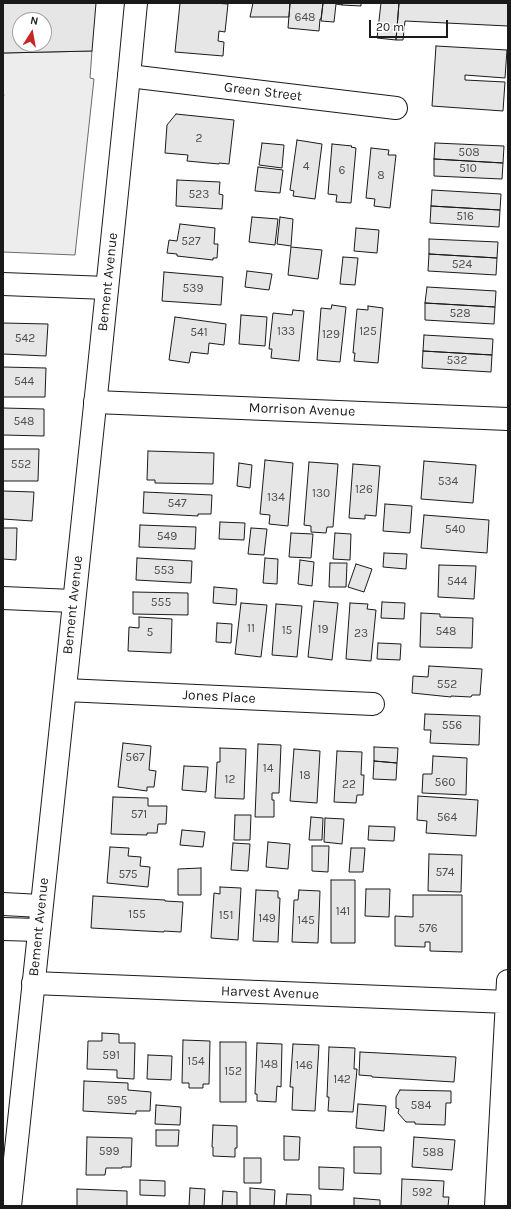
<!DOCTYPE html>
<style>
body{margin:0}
#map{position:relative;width:511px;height:1209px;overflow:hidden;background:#fff;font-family:Karla,sans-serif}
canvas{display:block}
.frame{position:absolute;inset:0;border:4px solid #1a1a1a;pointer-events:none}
.north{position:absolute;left:12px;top:12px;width:40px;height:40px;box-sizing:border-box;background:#fff;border:1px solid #a3a3a3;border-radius:50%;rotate:11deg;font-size:11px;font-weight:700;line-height:16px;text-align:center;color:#1a1a1a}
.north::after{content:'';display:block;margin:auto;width:14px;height:18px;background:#c62828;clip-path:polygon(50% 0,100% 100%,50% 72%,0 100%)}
.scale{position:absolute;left:369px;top:20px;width:79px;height:18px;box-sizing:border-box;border:2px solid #1a1a1a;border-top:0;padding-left:5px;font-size:12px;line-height:14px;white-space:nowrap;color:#1a1a1a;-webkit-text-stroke:3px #fff;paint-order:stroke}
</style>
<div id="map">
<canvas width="511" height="1209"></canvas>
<div class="frame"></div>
<div class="north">N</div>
<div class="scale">20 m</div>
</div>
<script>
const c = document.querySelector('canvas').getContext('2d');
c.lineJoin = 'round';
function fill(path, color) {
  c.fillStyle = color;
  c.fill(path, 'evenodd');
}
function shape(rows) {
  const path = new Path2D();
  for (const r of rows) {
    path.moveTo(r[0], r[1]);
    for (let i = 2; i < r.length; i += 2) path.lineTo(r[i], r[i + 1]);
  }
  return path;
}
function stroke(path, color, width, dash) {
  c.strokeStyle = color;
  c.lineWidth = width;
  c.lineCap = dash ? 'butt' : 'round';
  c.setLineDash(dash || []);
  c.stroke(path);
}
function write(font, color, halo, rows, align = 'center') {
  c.font = font + ' Karla,sans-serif';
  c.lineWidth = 3;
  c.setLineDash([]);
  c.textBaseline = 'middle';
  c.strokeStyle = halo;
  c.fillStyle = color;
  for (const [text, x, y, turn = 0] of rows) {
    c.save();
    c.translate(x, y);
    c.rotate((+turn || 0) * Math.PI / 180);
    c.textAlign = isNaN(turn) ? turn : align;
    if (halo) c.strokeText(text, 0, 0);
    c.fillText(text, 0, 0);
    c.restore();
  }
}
const built = shape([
 [92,51,90,78,94,79,75,255,3,252,3,97,4,95,3,93,3,53,92,51]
]);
const building = shape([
 [3,3,96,3,92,51,3,53,3,3],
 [20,20,44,20,44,44,20,44,20,20],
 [180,3,213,3,228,4,225,32,219,31,218,41,224,42,223,56,175,52,180,3],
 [253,3,290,3,289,17,250,17,253,3],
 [290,3,323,3,321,19,320,19,319,31,288,28,290,3],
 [323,3,342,3,342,5,336,4,334,22,321,21,323,3],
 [342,3,361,3,361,6,342,5,342,3],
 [381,3,399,3,396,40,377,38,381,3],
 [399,3,508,3,508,26,405,21,403,40,396,40,399,3],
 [436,46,507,50,505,78,465,75,465,80,505,82,503,111,432,106,436,46],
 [176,114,234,120,229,164,219,163,219,164,187,161,188,155,165,153,167,125,176,114],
 [297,140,322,144,315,199,293,196,294,191,290,190,297,140],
 [262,143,284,145,282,168,259,165,262,143],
 [435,143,504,146,503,163,434,159,435,143],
 [332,144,352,146,351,147,356,148,351,203,336,202,337,195,328,194,332,144],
 [371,148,389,150,388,155,396,155,390,208,374,206,375,199,366,198,371,148],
 [434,159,503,163,502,179,434,176,434,159],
 [258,167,283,170,280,193,255,191,258,167],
 [177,180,220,182,219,194,223,195,222,209,176,206,177,180],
 [432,190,501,194,500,210,431,206,432,190],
 [431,206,500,210,499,227,430,223,431,206],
 [252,217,278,219,275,245,249,242,252,217],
 [280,217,293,219,291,246,277,244,280,217],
 [180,224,215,228,214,244,218,244,217,258,213,258,213,260,177,256,177,254,167,253,169,240,177,241,180,224],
 [356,228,379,230,377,253,354,251,356,228],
 [429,239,498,242,497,258,429,254,429,239],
 [291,247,322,250,318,279,288,275,291,247],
 [429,254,497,258,496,275,428,271,429,254],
 [343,257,358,258,355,285,340,284,343,257],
 [247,271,272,274,269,290,245,287,247,271],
 [164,272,223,277,221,305,162,301,164,272],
 [427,287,496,291,495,307,425,303,427,287],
 [425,303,495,307,494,324,425,320,425,303],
 [332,305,346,307,340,362,317,360,321,308,331,309,332,305],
 [368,306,383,308,378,363,354,361,355,353,353,353,357,309,368,310,368,306],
 [293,310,304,311,299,361,271,358,272,349,269,349,273,313,292,315,293,310],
 [241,315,267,317,265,346,239,344,241,315],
 [175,317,226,324,224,345,209,343,208,354,191,352,189,363,169,360,175,317],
 [3,323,48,324,46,356,3,354,3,323],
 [424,335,493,339,492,355,423,351,424,335],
 [423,351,492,355,491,372,422,368,423,351],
 [3,367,46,368,45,397,3,397,3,367],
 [3,408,44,409,44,436,3,435,3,408],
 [3,449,39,449,38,481,3,481,3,449],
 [148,451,214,453,213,484,155,483,155,480,147,480,148,451],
 [265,460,293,463,288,526,269,524,270,515,260,514,265,460],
 [424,461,476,465,473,503,421,499,424,461],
 [309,462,338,464,333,527,327,527,326,533,311,532,311,526,304,525,309,462],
 [239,463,252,465,250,488,237,486,239,463],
 [353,464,380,466,376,516,365,515,365,519,349,518,353,464],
 [3,491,34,492,32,521,3,519,3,491],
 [144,492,212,495,211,514,198,514,198,516,143,513,144,492],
 [385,504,412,506,410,533,383,531,385,504],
 [424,515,489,520,487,553,421,548,424,515],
 [220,522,245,523,244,540,219,539,220,522],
 [140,525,196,527,195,549,139,547,140,525],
 [3,528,17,528,16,560,3,559,3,528],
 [251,528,267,529,264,555,248,554,251,528],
 [291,533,313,534,311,558,289,557,291,533],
 [335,533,351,534,350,560,333,559,335,533],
 [384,553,407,554,406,569,383,567,384,553],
 [137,558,192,561,191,583,136,580,137,558],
 [265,558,278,559,277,584,263,583,265,558],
 [300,560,314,562,312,586,298,584,300,560],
 [330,563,347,563,346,587,329,587,330,563],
 [356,564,372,569,364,592,348,587,356,564],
 [439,565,476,566,474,599,438,597,439,565],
 [214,587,237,589,236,605,213,603,214,587],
 [133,592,188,593,188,615,133,614,133,592],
 [314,601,338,603,332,660,308,657,314,601],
 [382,602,405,603,404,619,381,618,382,602],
 [241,603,267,605,261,657,235,654,241,603],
 [350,603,368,604,367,609,376,610,371,661,346,659,350,603],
 [276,604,302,606,297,657,272,655,276,604],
 [421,613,440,614,440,617,473,618,472,648,420,647,421,613],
 [139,617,172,619,171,653,128,651,129,627,139,628,139,617],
 [217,623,232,624,231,643,216,642,217,623],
 [378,643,401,644,400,660,377,659,378,643],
 [429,666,482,669,480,695,472,695,471,697,451,696,451,697,412,693,413,676,428,677,429,666],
 [425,714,480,716,479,745,430,743,431,730,424,730,425,714],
 [123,743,151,746,149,770,156,771,154,787,147,787,147,791,118,787,123,743],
 [258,744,281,745,279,793,272,793,272,800,274,800,274,817,255,817,258,744],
 [374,747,398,748,397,763,374,761,374,747],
 [220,748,246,749,244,799,215,798,217,762,220,762,220,748],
 [294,749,320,751,317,803,290,801,294,749],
 [337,751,362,752,361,775,364,775,363,795,357,795,356,803,334,802,337,751],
 [433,756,467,758,466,795,422,793,423,774,432,774,433,756],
 [374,761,397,763,396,780,373,779,374,761],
 [184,766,208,767,206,792,182,790,184,766],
 [418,796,478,800,476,836,426,833,427,821,417,820,418,796],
 [113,797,148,798,148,806,167,806,166,824,158,824,157,833,147,833,147,835,111,834,113,797],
 [235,815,251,815,250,840,234,840,235,815],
 [311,817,323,818,322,840,309,840,311,817],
 [325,818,344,819,342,844,324,842,325,818],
 [369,826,395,827,394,841,368,840,369,826],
 [182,830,205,832,203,847,180,845,182,830],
 [268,842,290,844,288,869,266,867,268,842],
 [233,843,250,844,248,871,231,870,233,843],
 [312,846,329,846,328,872,312,871,312,846],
 [110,847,129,848,128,856,141,857,140,866,150,867,148,887,107,883,110,847],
 [351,848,365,848,363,872,349,872,351,848],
 [429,854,462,855,461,892,428,891,429,854],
 [201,868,201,895,178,895,178,869,201,868],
 [331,880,355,880,355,943,331,943,331,880],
 [220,887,241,888,238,940,211,938,214,893,220,894,220,887],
 [366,889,390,889,389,917,365,916,366,889],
 [256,890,278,891,278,898,280,898,278,942,253,941,256,890],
 [299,890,320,891,318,943,292,942,294,900,298,900,299,890],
 [413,895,462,895,462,952,430,951,430,942,425,942,425,947,395,946,395,916,413,917,413,895],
 [93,896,165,900,165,901,183,902,181,932,164,931,164,932,91,928,93,896],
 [102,1033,119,1034,119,1043,135,1043,134,1079,117,1078,117,1070,87,1069,88,1041,102,1041,102,1033],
 [183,1040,210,1041,209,1084,203,1084,203,1088,189,1088,189,1083,182,1083,183,1040],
 [220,1042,246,1042,246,1102,220,1102,220,1042],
 [257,1043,282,1044,281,1087,277,1086,276,1102,257,1101,257,1094,255,1094,257,1043],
 [293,1044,319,1045,315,1111,292,1110,293,1087,290,1087,293,1044],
 [329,1047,355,1048,354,1069,357,1069,353,1112,328,1111,329,1097,327,1097,329,1047],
 [360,1052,456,1057,454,1082,372,1077,372,1076,359,1075,360,1052],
 [148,1055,172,1056,171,1080,147,1079,148,1055],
 [84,1081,128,1083,128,1090,151,1092,150,1111,136,1111,136,1114,83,1111,84,1081],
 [400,1090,451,1091,451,1103,446,1103,445,1125,415,1124,415,1122,406,1122,398,1113,399,1109,396,1108,396,1097,400,1090],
 [358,1104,386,1106,384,1131,356,1128,358,1104],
 [156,1105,181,1107,180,1125,155,1124,156,1105],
 [213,1125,237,1126,237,1148,235,1148,235,1157,213,1156,213,1147,212,1147,213,1125],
 [156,1130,179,1130,178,1146,156,1146,156,1130],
 [284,1136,300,1137,299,1160,284,1160,284,1136],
 [87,1137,132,1138,131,1167,122,1167,122,1168,106,1168,105,1175,86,1175,87,1137],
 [414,1137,455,1140,452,1170,412,1167,414,1137],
 [354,1147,381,1147,381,1174,354,1173,354,1147],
 [244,1158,261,1158,261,1183,244,1183,244,1158],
 [319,1167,344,1168,343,1190,319,1189,319,1167],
 [402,1179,444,1181,443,1197,449,1197,448,1206,401,1206,402,1179],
 [140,1180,165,1181,165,1196,140,1195,140,1180],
 [190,1188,205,1189,204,1206,189,1206,190,1188],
 [250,1188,275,1190,274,1206,250,1206,250,1188],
 [77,1189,127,1191,127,1206,77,1206,77,1189],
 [223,1191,237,1192,237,1206,222,1206,223,1191],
 [287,1194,311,1195,311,1206,286,1206,287,1194],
 [354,1198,380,1200,380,1206,354,1206,354,1198]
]);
const street = shape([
 [129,76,396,108],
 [3,284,107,288],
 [95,402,508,419],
 [3,598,73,601],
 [65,690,373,704],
 [3,904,41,906],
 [3,929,39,930],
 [33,983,508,1002],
 [496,1206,508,981]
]);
const secondary = shape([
 [10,1206,98,377,129,76,136,3]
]);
const numberNames = [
 ["648",305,18],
 ["2",199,139],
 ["508",469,153],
 ["4",306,167],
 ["510",468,169],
 ["6",342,171],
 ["8",381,176],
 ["523",199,195],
 ["516",465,217],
 ["527",191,242],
 ["524",462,265],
 ["539",193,289],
 ["528",460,314],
 ["133",286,332],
 ["125",368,332],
 ["541",199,333],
 ["129",331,335],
 ["542",25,339],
 ["532",457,361],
 ["544",24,382],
 ["548",24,422],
 ["552",21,465],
 ["534",448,482],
 ["126",364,490],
 ["130",321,494],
 ["134",276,498],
 ["547",177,504],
 ["540",455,530],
 ["549",167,537],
 ["553",164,571],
 ["544",457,582],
 ["555",161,603],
 ["11",251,629],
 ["19",323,630],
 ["15",287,631],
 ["548",446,632],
 ["5",150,633],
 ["23",361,634],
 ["552",447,685],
 ["556",452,726],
 ["567",135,758],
 ["14",268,769],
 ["18",305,776],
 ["12",230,780],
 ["560",445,783],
 ["22",349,785],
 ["571",139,815],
 ["564",447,818],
 ["574",445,873],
 ["575",128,875],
 ["141",343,912],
 ["155",137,915],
 ["151",226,916],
 ["149",267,919],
 ["145",306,921],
 ["576",428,929],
 ["591",111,1056],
 ["154",196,1062],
 ["148",269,1065],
 ["146",304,1066],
 ["152",233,1072],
 ["142",342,1080],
 ["595",117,1101],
 ["584",421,1106],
 ["599",109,1152],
 ["588",433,1153],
 ["592",422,1193]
];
const streetNames = [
 ["Green Street",263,92,7],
 ["Bement Avenue",108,282,-84],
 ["Morrison Avenue",302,410,2],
 ["Bement Avenue",73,605,-84],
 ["Jones Place",219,697,3],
 ["Bement Avenue",39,927,-84],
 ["Harvest Avenue",270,993,2]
];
fill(built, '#ededed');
stroke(built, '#6a6a6a', 1);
fill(building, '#e6e6e6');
stroke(building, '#1a1a1a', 1);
stroke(street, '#1a1a1a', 24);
stroke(secondary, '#1a1a1a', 24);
stroke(street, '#fff', 22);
stroke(secondary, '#fff', 22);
write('12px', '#4d4d4d', null, numberNames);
write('14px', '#1a1a1a', '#fff', streetNames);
</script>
